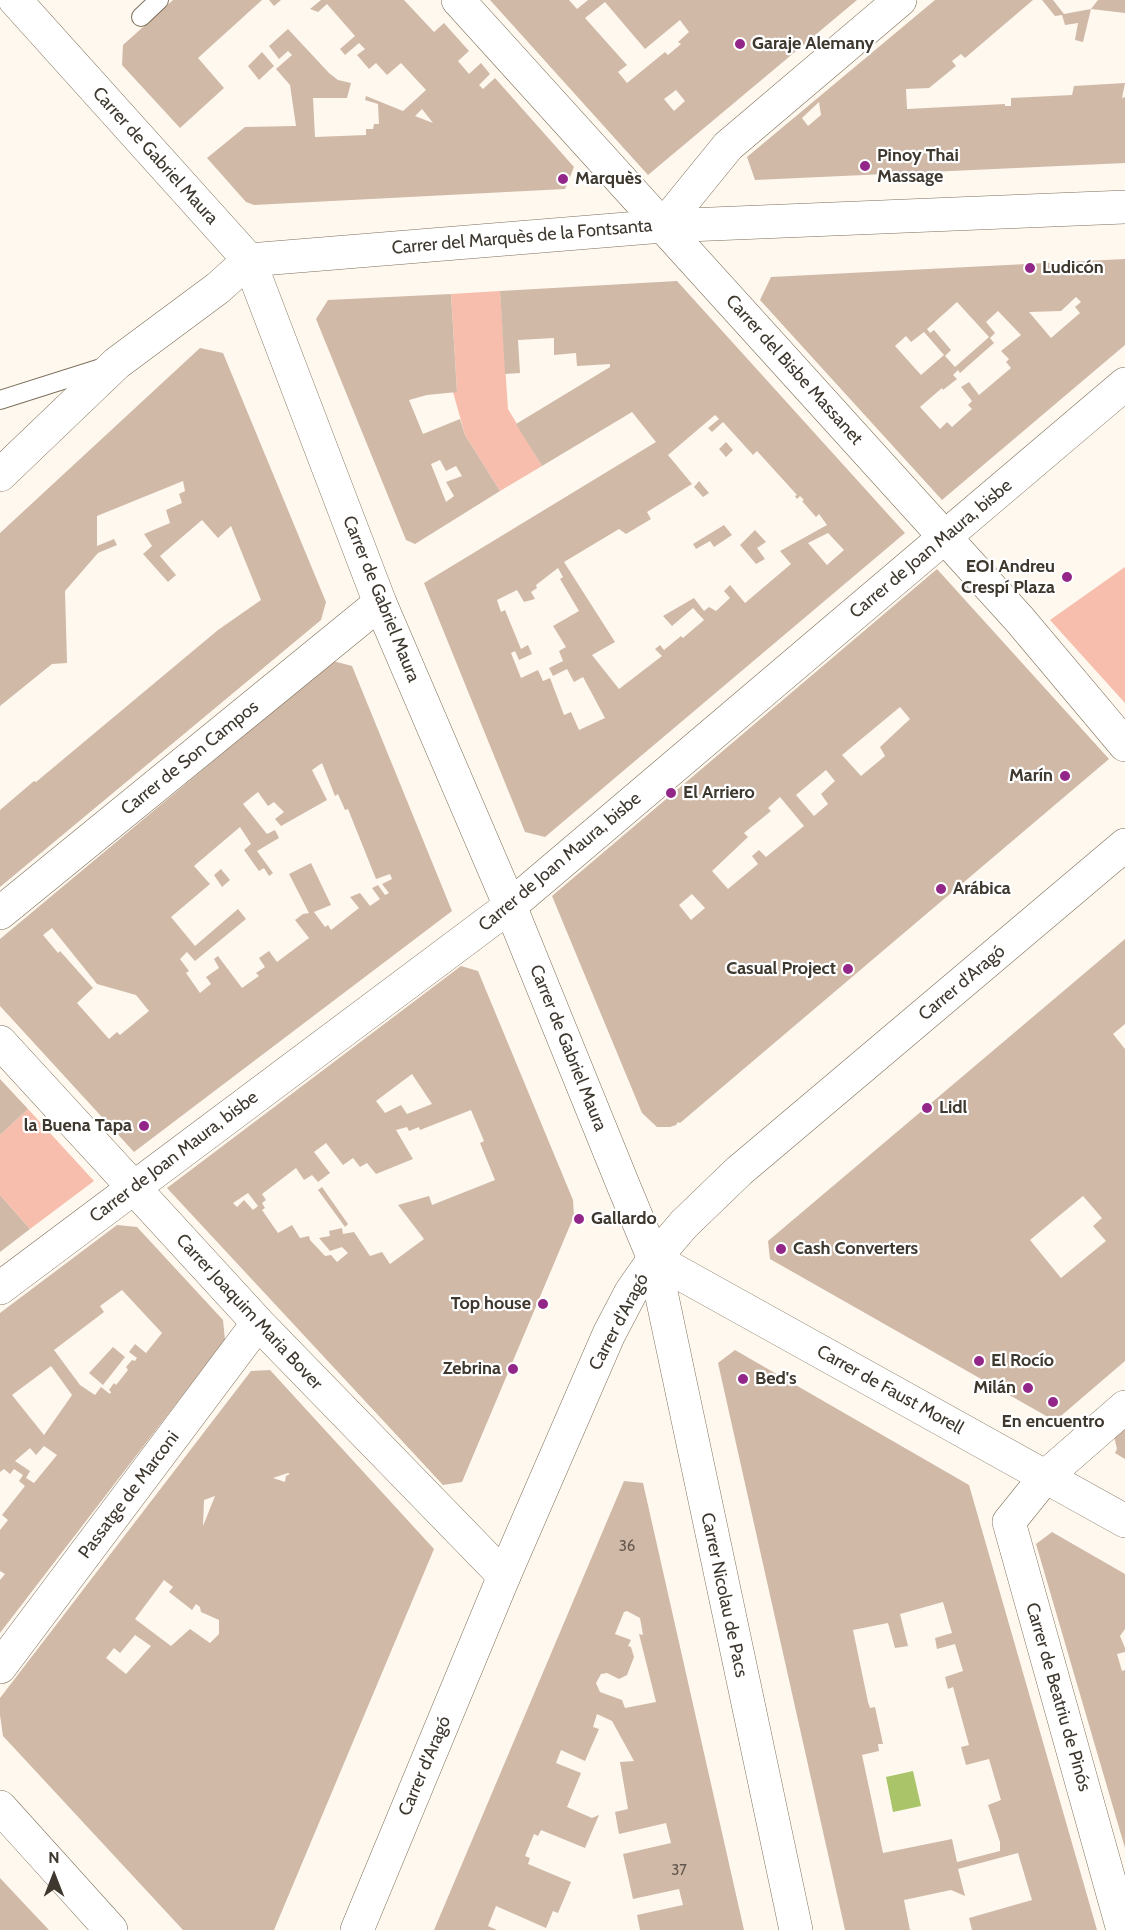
<!DOCTYPE html>
<meta charset="utf-8">
<style>
body{margin:0}
#map{position:relative;width:1125px;height:1930px;overflow:hidden;background:#fef8ee;font-family:Cabin,sans-serif}
canvas{display:block}
.north{position:absolute;left:24px;top:1846px;width:60px;height:60px;-webkit-text-stroke:4px #fff;paint-order:stroke;rotate:0deg;font-size:16px;font-weight:700;line-height:24px;text-align:center;color:#3e382f}
.north::after{content:'';display:block;margin:auto;width:21px;height:27px;background:#3e382f;clip-path:polygon(50% 0,100% 100%,50% 72%,0 100%)}
</style>
<div id="map">
<canvas width="1125" height="1930"></canvas>
<div class="north">N</div>
</div>
<script>
const c = document.querySelector('canvas').getContext('2d');
c.lineJoin = 'round';
function fill(path, color) {
  c.fillStyle = color;
  c.fill(path, 'evenodd');
}
function shape(rows) {
  const path = new Path2D();
  for (const r of rows) {
    path.moveTo(r[0], r[1]);
    for (let i = 2; i < r.length; i += 2) path.lineTo(r[i], r[i + 1]);
  }
  return path;
}
function stroke(path, color, width, dash) {
  c.strokeStyle = color;
  c.lineWidth = width;
  c.lineCap = dash ? 'butt' : 'round';
  c.setLineDash(dash || []);
  c.stroke(path);
}
function write(font, color, halo, rows, align = 'center') {
  c.font = font + ' Cabin,sans-serif';
  c.lineWidth = 4.5;
  c.setLineDash([]);
  c.textBaseline = 'middle';
  c.strokeStyle = halo;
  c.fillStyle = color;
  for (const [text, x, y, turn = 0] of rows) {
    c.save();
    c.translate(x, y);
    c.rotate((+turn || 0) * Math.PI / 180);
    c.textAlign = isNaN(turn) ? turn : align;
    if (halo) c.strokeText(text, 0, 0);
    c.fillText(text, 0, 0);
    c.restore();
  }
}
const green = shape([
 [500,291,508,409,542,466,500,491,465,435,453,392,457,392,451,294],
 [1125,567,1125,703,1050,620],
 [28,1109,94,1181,30,1229,0,1195,0,1135]
]);
const water = shape([
 [913,1771,921,1806,893,1812,886,1777]
]);
const building = shape([
 [173,0,262,0,198,58,224,88,180,128,122,65,123,45],
 [269,0,281,0,274,6],
 [321,0,404,0,434,32,444,23,469,51,458,61,469,74,481,63,490,74,479,85,483,89,495,78,574,167,565,189,254,205,246,202,207,158,245,127,296,126,290,85,276,69,292,55,288,51,279,59,269,46,288,29,329,73,338,80,351,83,347,98,313,98,315,137,366,135,366,129,373,129,374,124,379,124,378,104,365,100,366,96,403,111,426,90,401,63,387,75,376,63,369,69,357,55,365,49,359,43,345,55,340,49,355,36,327,4,318,12,310,9],
 [422,109,433,123,415,116],
 [490,0,569,0,577,9,588,0,857,0,648,175],
 [605,2,645,49,680,20,689,32,678,42,681,44,668,55,665,52,627,83,618,72,627,65,585,18],
 [676,90,685,101,674,111,664,99],
 [935,0,1033,0,965,58,961,54,952,61,956,66,929,88,906,89,907,109,1005,104,1005,106,1011,106,1011,98,1072,95,1074,86,1125,83,1122,98,1125,97,1125,163,755,180,747,157],
 [819,102,821,115,808,126,802,118],
 [1042,0,1053,0,1064,14,1091,9,1098,0,1125,0,1125,13,1091,9,1083,42,1075,40,1078,23,1065,25,1062,15,1055,16],
 [262,52,274,66,259,80,248,66],
 [1125,259,1125,345,942,500,760,300,771,277],
 [1076,297,1081,302,1075,307,1080,313,1051,338,1029,312,1061,311],
 [957,302,989,337,955,367,945,356,951,350,934,330,930,333,927,329],
 [998,311,1021,335,1001,351,1009,359,1006,362,1011,368,979,395,969,382,961,387,972,401,968,405,972,409,952,427,947,422,940,429,920,407,942,388,943,390,957,379,953,375,958,370,960,373,994,343,990,338,995,333,986,322],
 [924,332,944,355,921,375,895,346,906,336,911,342],
 [677,281,905,533,545,837,525,832,424,583,656,442,632,412,542,466,516,424,610,367,610,364,577,366,576,353,554,355,554,338,518,340,520,373,505,374,500,291],
 [715,415,719,419,708,428,712,432,723,422,753,455,757,451,797,495,795,496,797,499,800,496,804,500,802,501,816,517,819,514,827,525,780,551,791,564,745,603,730,585,724,591,730,598,716,611,709,607,704,611,694,598,663,616,672,626,693,608,704,620,683,638,681,636,664,650,660,645,655,649,662,656,619,689,592,655,615,642,564,562,619,529,626,534,651,519,647,512,692,484,668,455],
 [828,533,844,550,827,565,808,543],
 [558,568,563,577,560,579,579,611,553,626,566,647,559,651,563,661,549,668,553,676,567,669,574,682,583,677,605,718,579,730,571,712,564,715,550,678,543,681,538,670,521,678,511,653,515,651,519,660,532,654,528,645,521,649,505,610,501,612,497,600,517,590,524,602,535,599,531,592,537,588,536,585],
 [451,294,457,392,427,395,409,400,423,434,460,419,465,435,500,491,415,544,406,540,316,319,328,300],
 [440,460,446,471,456,466,462,476,446,482,454,496,446,502,431,464],
 [200,348,223,353,326,602,321,620,0,887,0,810,34,781,36,782,218,630,261,600,231,526,218,538,202,520,160,556,176,575,168,582,143,554,152,546,144,534,170,523,166,510,182,503,179,494,185,491,183,481,97,516,97,546,114,539,117,545,98,553,65,591,67,663,52,664,0,706,0,533],
 [726,442,733,450,726,457,719,449],
 [699,481,709,493,703,497,694,487],
 [724,525,732,535,714,547,710,541,696,549,693,544],
 [755,530,766,542,757,548,765,559,756,564,740,545],
 [937,569,1109,759,680,1123,678,1122,676,1125,670,1127,657,1127,642,1113,552,896],
 [900,707,910,719,880,747,885,756,861,776,842,755],
 [826,770,835,781,821,794,828,804,814,816,796,795],
 [780,797,804,826,766,857,759,850,752,856,758,864,728,889,712,871,748,837,744,833,771,811,768,808],
 [692,894,705,908,691,920,679,905],
 [333,661,352,666,452,911,134,1152,0,1006,0,939],
 [322,763,335,796,338,794,345,810,348,809,376,879,390,874,392,879,382,884,389,893,385,895,378,885,372,888,380,899,370,906,360,893,350,897,359,908,331,930,328,925,325,927,314,912,331,905,311,863,289,874,309,913,303,914,295,920,309,938,277,962,269,951,259,958,265,967,256,973,259,976,242,988,218,956,214,959,219,968,206,977,211,984,200,993,186,973,189,971,180,959,187,952,195,961,246,919,238,909,195,946,171,917,210,884,194,866,240,827,251,844,244,850,259,871,264,868,269,876,273,873,257,851,279,838,275,830,267,834,243,804,258,792,268,806,274,802,284,812,275,819,281,826,327,800,312,770],
 [52,928,97,984,136,995,149,1011,120,1035,117,1032,109,1039,77,1003,93,988,60,951,58,953,43,935],
 [221,869,230,880,222,887,214,875],
 [1125,939,1125,1024,1113,1034,1125,1049,1125,1361,1055,1421,770,1259,768,1241],
 [1083,1196,1102,1218,1093,1226,1106,1241,1061,1278,1030,1240],
 [461,966,478,971,573,1200,574,1216,462,1482,443,1485,167,1188],
 [412,1074,432,1104,407,1114,401,1105,385,1113,376,1101],
 [471,1110,484,1141,480,1143,495,1180,432,1205,429,1196,398,1205,424,1239,390,1264,382,1252,370,1256,354,1232,343,1234,342,1228,329,1231,330,1236,319,1238,330,1251,342,1247,348,1253,337,1262,331,1255,325,1256,310,1240,309,1236,300,1238,292,1225,278,1233,262,1210,265,1208,262,1203,266,1200,262,1194,296,1168,304,1180,312,1175,318,1182,330,1173,314,1152,326,1143,343,1165,353,1158,360,1167,367,1163,376,1174,413,1159,396,1130,407,1127,409,1131,419,1127,420,1130],
 [248,1193,258,1206,253,1210,244,1200,237,1207,233,1203],
 [0,1079,28,1109,0,1135],
 [322,1187,348,1224,345,1227,318,1190],
 [0,1195,30,1229,0,1252],
 [117,1225,137,1227,223,1320,225,1340,0,1633,0,1580,5,1574,0,1571,0,1530,8,1520,2,1515,25,1486,19,1481,23,1475,14,1469,10,1474,4,1469,0,1472,0,1313],
 [122,1290,162,1333,146,1353,135,1344,129,1352,137,1358,135,1361,132,1360,126,1367,128,1370,116,1385,114,1383,109,1390,111,1392,110,1394,101,1387,95,1395,80,1385,54,1350,104,1312,100,1306],
 [51,1366,72,1395,44,1435,12,1395],
 [44,1446,57,1455,34,1483,26,1478,30,1471,15,1461,30,1448,36,1455],
 [113,1347,125,1357,103,1385,89,1373],
 [735,1350,969,1485,1097,1930,972,1930,969,1918,1032,1900,1018,1853,958,1869,965,1896,951,1890,904,1900,910,1930,845,1930,718,1363],
 [943,1602,952,1633,935,1638,937,1649,955,1644,963,1671,945,1677,948,1689,953,1687,969,1745,961,1747,966,1765,989,1759,1001,1800,988,1805,1000,1842,1000,1851,957,1862,952,1839,883,1853,862,1755,879,1751,878,1744,883,1744,875,1707,870,1708,868,1702,853,1630,888,1623,895,1648,908,1646,900,1614],
 [270,1370,434,1549,274,1930,183,1930,3,1736,0,1715,0,1698,251,1371],
 [288,1473,290,1474,286,1476,285,1482,273,1478],
 [215,1496,203,1526,204,1500],
 [164,1580,173,1587,169,1592,192,1610,196,1604,200,1607,201,1612,219,1620,219,1634,210,1643,190,1629,171,1646,135,1619],
 [135,1635,151,1646,126,1674,106,1658,114,1648,120,1653],
 [1125,1426,1125,1459,1115,1453,1117,1449,1114,1436],
 [624,1481,643,1483,744,1930,640,1930,637,1915,683,1905,679,1889,633,1899,623,1854,671,1843,666,1823,619,1834,615,1812,628,1809,620,1762,634,1761,612,1721,597,1714,593,1727,599,1729,585,1761,561,1750,556,1763,581,1773,567,1807,592,1818,599,1815,585,1848,541,1830,538,1836,534,1834,525,1856,530,1858,528,1864,571,1882,558,1913,553,1911,546,1928,496,1906,488,1926,497,1930,434,1930],
 [627,1611,640,1618,643,1635,639,1634,656,1702,625,1708,622,1700,600,1692,596,1683,601,1674,607,1673,619,1679,627,1675,634,1657,631,1647,628,1646,631,1640,615,1634,624,1612],
 [1052,1532,1125,1574,1125,1629,1120,1636,1125,1648,1125,1652,1117,1654,1122,1671,1125,1670,1125,1848,1036,1544],
 [0,1878,31,1911,49,1930,0,1930]
]);
const service = shape([
 [141,17,159,0],
 [0,400,104,367]
]);
const minor = shape([
 [458,0,1020,620,1125,745],
 [663,226,728,146,900,0],
 [0,913,380,603],
 [0,1042,258,1323,504,1576],
 [0,1288,510,906,1125,384],
 [0,1667,258,1323],
 [1123,1930,1009,1522,1046,1476,1125,1407]
]);
const tertiary = shape([
 [15,0,249,260,380,603,510,906,624,1187,654,1259,796,1930],
 [0,475,117,363,218,288,249,260,663,226,1125,207],
 [654,1259,1125,1521],
 [0,1807,111,1930]
]);
const secondary = shape([
 [357,1930,504,1576,609,1334,631,1292,654,1259,684,1224,739,1171,1125,845]
]);
const markers = [
 [740,44,6,"#932789"],
 [865,166,6,"#932789"],
 [563,179,6,"#932789"],
 [1030,268,6,"#932789"],
 [1067,577,6,"#932789"],
 [1065,776,6,"#932789"],
 [671,793,6,"#932789"],
 [941,889,6,"#932789"],
 [848,969,6,"#932789"],
 [927,1108,6,"#932789"],
 [144,1126,6,"#932789"],
 [579,1219,6,"#932789"],
 [781,1249,6,"#932789"],
 [543,1304,6,"#932789"],
 [979,1361,6,"#932789"],
 [513,1369,6,"#932789"],
 [743,1379,6,"#932789"],
 [1028,1388,6,"#932789"],
 [1053,1402,6,"#932789"]
];
const numberNames = [
 ["36",627,1547],
 ["37",679,1871]
];
const poiNames = [
 ["Garaje Alemany",752,44],
 ["Pinoy Thai",877,156],
 ["Massage",877,177],
 ["Marquès",575,179],
 ["Ludicón",1042,268],
 ["EOI Andreu",1055,567,"right"],
 ["Crespí Plaza",1055,588,"right"],
 ["Marín",1053,776,"right"],
 ["El Arriero",683,793],
 ["Arábica",953,889],
 ["Casual Project",836,969,"right"],
 ["Lidl",939,1108],
 ["la Buena Tapa",132,1126,"right"],
 ["Gallardo",591,1219],
 ["Cash Converters",793,1249],
 ["Top house",531,1304,"right"],
 ["El Rocío",991,1361],
 ["Zebrina",501,1369,"right"],
 ["Bed's",755,1379],
 ["Milán",1016,1388,"right"],
 ["En encuentro",1053,1422,"center"]
];
const streetNames = [
 ["Carrer de Gabriel Maura",155,156,48],
 ["Carrer del Marquès de la Fontsanta",522,237,-5],
 ["Carrer del Bisbe Massanet",794,370,48],
 ["Carrer de Joan Maura, bisbe",931,549,-40],
 ["Carrer de Gabriel Maura",381,599,68],
 ["Carrer de Son Campos",190,758,-39],
 ["Carrer de Joan Maura, bisbe",560,862,-40],
 ["Carrer d'Aragó",962,983,-40],
 ["Carrer de Gabriel Maura",568,1048,68],
 ["Carrer de Joan Maura, bisbe",174,1157,-37],
 ["Carrer Joaquim Maria Bover",249,1312,47],
 ["Carrer d'Aragó",619,1322,-62],
 ["Carrer de Faust Morell",890,1390,29],
 ["Passatge de Marconi",129,1495,-53],
 ["Carrer Nicolau de Pacs",724,1595,78],
 ["Carrer de Beatriu de Pinós",1058,1697,74],
 ["Carrer d'Aragó",425,1766,-67]
];
fill(green, '#f8bead');
fill(water, '#a9c469');
fill(building, '#d1b9a8');
stroke(service, '#7d6f5a', 20);
stroke(minor, '#7d6f5a', 34);
stroke(tertiary, '#7d6f5a', 34);
stroke(secondary, '#7d6f5a', 34);
stroke(service, '#fff', 18);
stroke(minor, '#fff', 33);
stroke(tertiary, '#fff', 33);
stroke(secondary, '#fff', 33);
for (const [x, y, r, color] of markers) {
  const dot = new Path2D();
  dot.arc(x, y, r, 0, 2 * Math.PI);
  c.fillStyle = color;
  c.fill(dot);
  stroke(dot, '#fff', 2);
}
write('15px', '#63584d', null, numberNames);
write('bold 18px', '#3e382f', '#fff', poiNames, 'left');
write('18px', '#3e382f', '#fff', streetNames);
</script>
